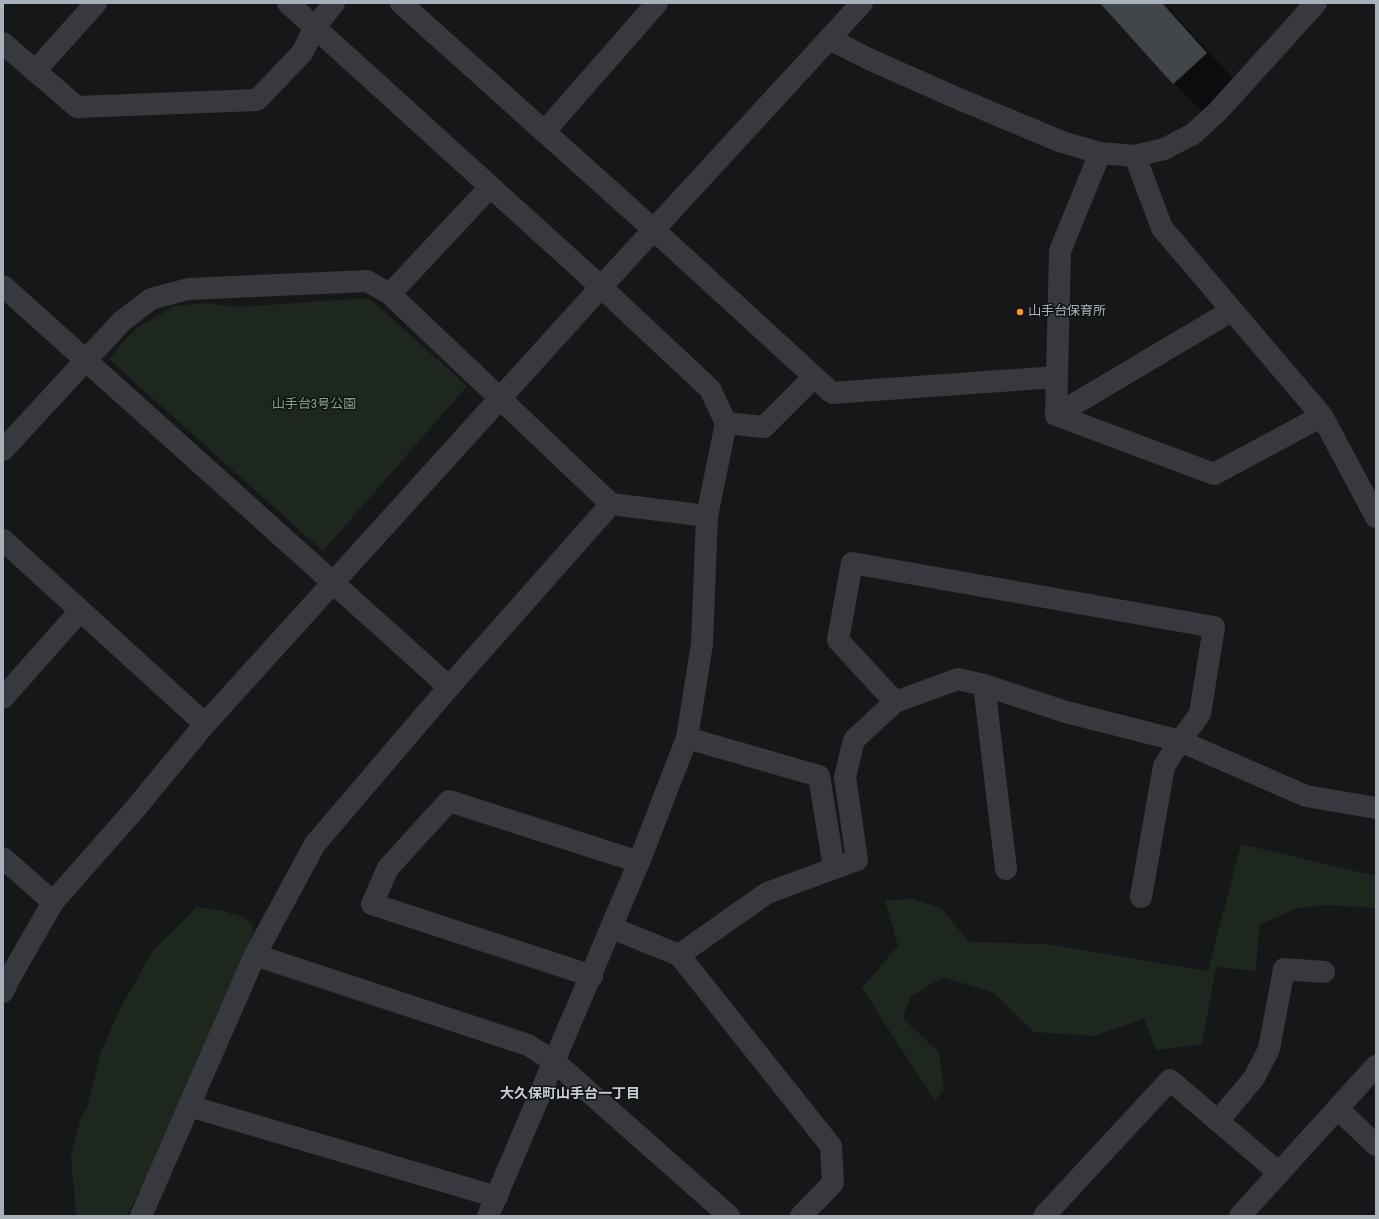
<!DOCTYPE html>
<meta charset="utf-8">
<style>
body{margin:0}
#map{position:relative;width:1379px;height:1219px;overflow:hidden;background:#161719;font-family:"Roboto Condensed",sans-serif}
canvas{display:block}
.frame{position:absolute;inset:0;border:4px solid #a8b0b9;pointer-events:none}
</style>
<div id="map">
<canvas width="1379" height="1219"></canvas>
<div class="frame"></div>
</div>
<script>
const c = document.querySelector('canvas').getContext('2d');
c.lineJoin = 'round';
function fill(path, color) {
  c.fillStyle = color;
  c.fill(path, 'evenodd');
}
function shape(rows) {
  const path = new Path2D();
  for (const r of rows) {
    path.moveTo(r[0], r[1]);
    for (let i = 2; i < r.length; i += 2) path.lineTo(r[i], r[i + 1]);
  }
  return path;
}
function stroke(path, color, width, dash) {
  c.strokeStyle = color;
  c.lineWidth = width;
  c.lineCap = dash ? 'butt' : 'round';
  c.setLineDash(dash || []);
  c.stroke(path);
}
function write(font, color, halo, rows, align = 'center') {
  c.font = font + ' "Roboto Condensed","Noto Sans JP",sans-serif';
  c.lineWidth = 3;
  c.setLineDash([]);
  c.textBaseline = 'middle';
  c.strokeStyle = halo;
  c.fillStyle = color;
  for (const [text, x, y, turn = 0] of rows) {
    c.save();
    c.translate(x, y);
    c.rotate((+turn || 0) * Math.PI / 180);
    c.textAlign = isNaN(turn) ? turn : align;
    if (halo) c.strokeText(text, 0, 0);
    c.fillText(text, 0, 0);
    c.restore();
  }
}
const green = shape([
 [369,298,467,386,323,551,109,359,127,338,138,327,175,306,204,303,236,307],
 [1241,844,1376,876,1376,908,1326,905,1294,909,1259,925,1256,971,1216,967,1202,1044,1156,1050,1144,1019,1094,1036,1034,1032,994,993,943,977,910,997,903,1018,939,1053,944,1089,935,1101,862,988,898,946,885,900,912,899,941,908,969,942,1047,944,1208,971],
 [196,907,219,910,243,917,252,925,253,934,175,1121,127,1216,76,1216,71,1157,80,1120,87,1108,101,1052,121,1007,154,949,182,922]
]);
const shadow = shape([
 [1101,3,1164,3,1245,92,1212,122,1174,83]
]);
const building = shape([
 [1100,3,1162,3,1207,53,1173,84,1100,3]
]);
const minor = shape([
 [288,3,601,287],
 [401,3,654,230,832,393,1057,377],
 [3,43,77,107,257,100,302,53,315,27,334,3],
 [35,71,96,3],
 [544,132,657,3],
 [1100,153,1060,251,1056,415,1214,474,1322,416],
 [1135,156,1162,228,1322,416,1376,517],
 [490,187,390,294,611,504,707,516],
 [3,286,449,687],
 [1056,415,1231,311],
 [726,423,764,427,814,377],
 [3,450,122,321,151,299,188,289,367,281,390,294],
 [3,540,205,724],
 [984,685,1006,869],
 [3,698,80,611],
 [895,702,838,640,852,563,1214,627,1200,714,1180,741,1164,766,1141,897],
 [687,738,819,776,834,868],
 [3,858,53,902],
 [612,928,679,955,831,1146,833,1183,801,1216],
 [255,955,528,1045,555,1062,729,1216],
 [679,955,767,893,857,860,845,777,854,740,895,702,958,679,984,685,1066,712,1180,741,1306,796,1376,808],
 [592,976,372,904,388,868,449,801,639,862],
 [189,1106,497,1197],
 [1338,1109,1376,1145],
 [1218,1121,1254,1078,1269,1049,1284,969,1324,972],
 [141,1216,255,955,315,844,449,687,611,504],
 [1044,1216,1170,1080,1279,1173],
 [1240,1216,1376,1066]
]);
const tertiary = shape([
 [829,39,871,60,959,99,1062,142,1100,153,1135,156,1164,149,1193,134,1218,111,1316,3],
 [3,992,9,979,53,902,135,809,205,724,601,287,862,3],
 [488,1216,639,862,687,738,702,644,707,516,726,423,710,389,601,287]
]);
const markers = [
 [1020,312,4,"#f79330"]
];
const poiNames = [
 ["山手台保育所",1028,312]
];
const parkNames = [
 ["山手台3号公園",314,405]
];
const neighbourhoodNames = [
 ["大久保町山手台一丁目",570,1094]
];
fill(green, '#1e271e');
fill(shadow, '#0007');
fill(building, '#424549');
stroke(building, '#303135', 1);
stroke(minor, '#37393e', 22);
stroke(tertiary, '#37393e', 22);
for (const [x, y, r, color] of markers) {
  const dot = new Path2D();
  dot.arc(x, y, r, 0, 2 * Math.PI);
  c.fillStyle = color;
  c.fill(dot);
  stroke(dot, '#111214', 1.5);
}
write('13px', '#a8b0b9', '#111214', poiNames, 'left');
write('13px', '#83a47f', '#111214', parkNames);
write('bold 14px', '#c9ced5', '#111214', neighbourhoodNames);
</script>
